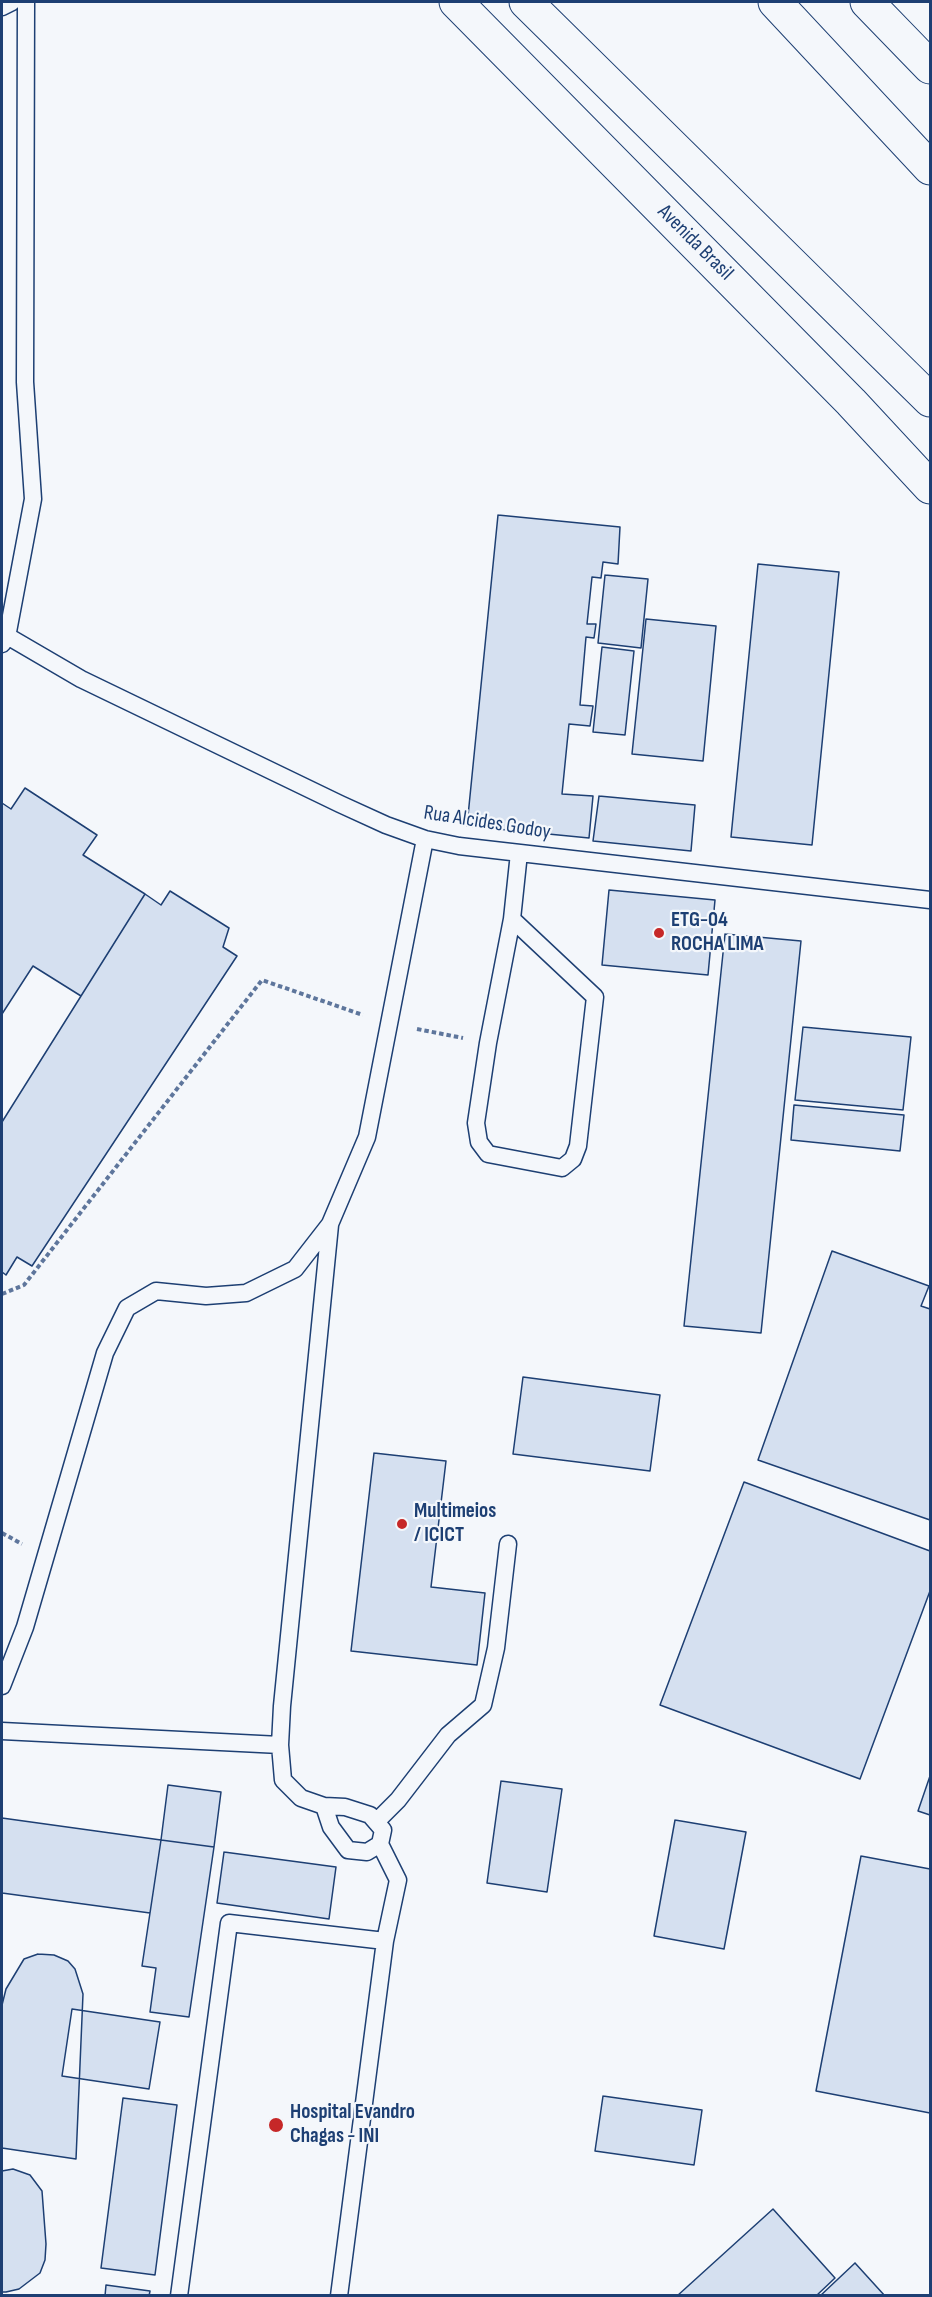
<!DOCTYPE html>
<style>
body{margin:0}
#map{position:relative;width:932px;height:2297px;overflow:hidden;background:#f4f7fb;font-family:"Sofia Sans Condensed",sans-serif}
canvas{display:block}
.frame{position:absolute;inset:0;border:3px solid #1d3f73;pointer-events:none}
</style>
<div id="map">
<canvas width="932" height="2297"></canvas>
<div class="frame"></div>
</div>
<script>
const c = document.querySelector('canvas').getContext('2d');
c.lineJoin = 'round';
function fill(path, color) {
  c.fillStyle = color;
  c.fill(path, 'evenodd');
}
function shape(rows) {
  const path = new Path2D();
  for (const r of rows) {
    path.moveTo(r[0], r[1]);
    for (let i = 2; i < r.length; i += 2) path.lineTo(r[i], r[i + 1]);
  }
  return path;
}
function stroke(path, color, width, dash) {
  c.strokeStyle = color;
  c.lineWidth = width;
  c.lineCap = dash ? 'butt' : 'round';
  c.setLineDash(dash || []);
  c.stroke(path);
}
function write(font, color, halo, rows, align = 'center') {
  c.font = font + ' "Sofia Sans Condensed",sans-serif';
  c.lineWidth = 4.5;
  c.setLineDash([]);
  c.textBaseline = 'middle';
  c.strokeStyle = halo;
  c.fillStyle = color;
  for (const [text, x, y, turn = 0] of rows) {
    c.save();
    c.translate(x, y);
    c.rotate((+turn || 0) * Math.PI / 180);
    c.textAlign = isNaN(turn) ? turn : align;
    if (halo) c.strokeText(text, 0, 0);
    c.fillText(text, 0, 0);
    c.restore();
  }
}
const building = shape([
 [498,515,620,527,618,564,603,562,601,578,592,577,587,624,596,624,594,638,586,637,580,705,593,706,590,726,569,724,562,794,593,796,589,838,467,826,498,515],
 [758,564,839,572,812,845,731,837,758,564],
 [605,575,648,579,641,648,598,643,605,575],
 [646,619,716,626,703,761,632,754,646,619],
 [602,647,634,651,625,735,593,732,602,647],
 [25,788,97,835,83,855,145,894,81,996,33,966,2,1014,2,803,11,809,25,788],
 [599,796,695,805,691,851,593,841,599,796],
 [609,890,715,900,708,975,602,965,609,890],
 [170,891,229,928,223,947,237,956,32,1266,17,1257,6,1275,2,1272,2,1122,145,894,161,905,170,891],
 [725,934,801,941,761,1333,684,1326,725,934],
 [803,1027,911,1037,903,1110,795,1100,803,1027],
 [794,1105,904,1115,900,1151,791,1140,794,1105],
 [832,1251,929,1286,921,1306,930,1309,930,1520,758,1460,832,1251],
 [523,1377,660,1395,650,1471,513,1454,523,1377],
 [374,1453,446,1461,431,1587,485,1593,477,1665,351,1651,374,1453],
 [744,1482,930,1551,930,1591,860,1779,660,1705,744,1482],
 [930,1776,930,1815,918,1811,930,1776],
 [501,1781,562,1789,547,1892,487,1883,501,1781],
 [168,1785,221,1792,214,1847,161,1840,168,1785],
 [2,1818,161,1840,150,1913,2,1893,2,1818],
 [675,1820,746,1832,724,1949,654,1936,675,1820],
 [161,1840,214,1847,189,2017,150,2012,156,1968,142,1966,161,1840],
 [224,1852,336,1867,329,1919,217,1903,224,1852],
 [861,1856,930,1869,930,2113,816,2091,861,1856],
 [38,1954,54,1955,68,1961,75,1969,83,1994,76,2159,2,2148,2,2005,6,1989,24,1959,38,1954],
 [72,2009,160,2022,149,2089,62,2076,72,2009],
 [603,2096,702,2110,694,2165,595,2151,603,2096],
 [123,2098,177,2105,155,2275,101,2268,123,2098],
 [13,2169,30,2175,42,2191,46,2244,45,2260,40,2273,19,2289,6,2292,2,2292,2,2171,13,2169],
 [773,2209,835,2278,816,2296,677,2296,773,2209],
 [855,2263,885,2296,820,2296,855,2263],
 [106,2285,150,2291,149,2296,105,2296,106,2285]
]);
const path = shape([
 [417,1029,463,1038],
 [2,1294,24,1285,262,980,363,1015],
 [2,1533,22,1544]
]);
const service = shape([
 [2,7,12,2],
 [2,633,81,679,340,804,386,825,425,839,459,846,930,900],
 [2,644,7,637,33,499,25,382,26,2],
 [512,919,595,997,578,1146,573,1159,562,1168,488,1154,479,1142,476,1123,488,1043,512,919,519,853],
 [2,1686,25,1627,105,1353,127,1308,156,1291,206,1296,246,1293,295,1269,330,1224,367,1137,425,839],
 [2,1731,280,1745],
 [324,1806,331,1827,348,1850,367,1852,380,1844,383,1830,370,1815,345,1807,324,1806,301,1798,283,1780,280,1745,282,1706,330,1225],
 [376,1822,398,1800,448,1735,483,1705,496,1648,508,1544],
 [179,2296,229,1923,385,1941],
 [339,2296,385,1941,398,1880,380,1844]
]);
const trunk = shape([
 [456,2,851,402,930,487],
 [867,2,930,67]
]);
const motorway = shape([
 [526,2,930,400],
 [775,2,930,168]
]);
const markers = [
 [659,933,6,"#c62828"],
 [402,1524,6,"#c62828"],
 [276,2125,8,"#c62828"]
];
const streetNames = [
 ["Avenida Brasil",695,243,45],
 ["Rua Alcides Godoy",487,823,9]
];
const poiNames = [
 ["ETG-04",671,921],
 ["ROCHA LIMA",671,945],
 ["Multimeios",414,1512],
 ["/ ICICT",414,1536],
 ["Hospital Evandro",290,2113],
 ["Chagas - INI",290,2137]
];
fill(building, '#d5e0f0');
stroke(building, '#1d3f73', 1.5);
stroke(service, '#1d3f73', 19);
stroke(trunk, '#1d3f73', 35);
stroke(motorway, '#1d3f73', 35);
stroke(path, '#5e769c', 4, [4.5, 3]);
stroke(service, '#f4f7fb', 16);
stroke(trunk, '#f4f7fb', 33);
stroke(motorway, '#f4f7fb', 33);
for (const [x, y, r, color] of markers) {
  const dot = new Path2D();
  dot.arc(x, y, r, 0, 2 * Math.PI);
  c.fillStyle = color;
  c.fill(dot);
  stroke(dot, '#f4f7fb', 2);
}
write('21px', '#1d3f73', '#f4f7fb', streetNames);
write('bold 21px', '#1d3f73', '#f4f7fb', poiNames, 'left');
</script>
